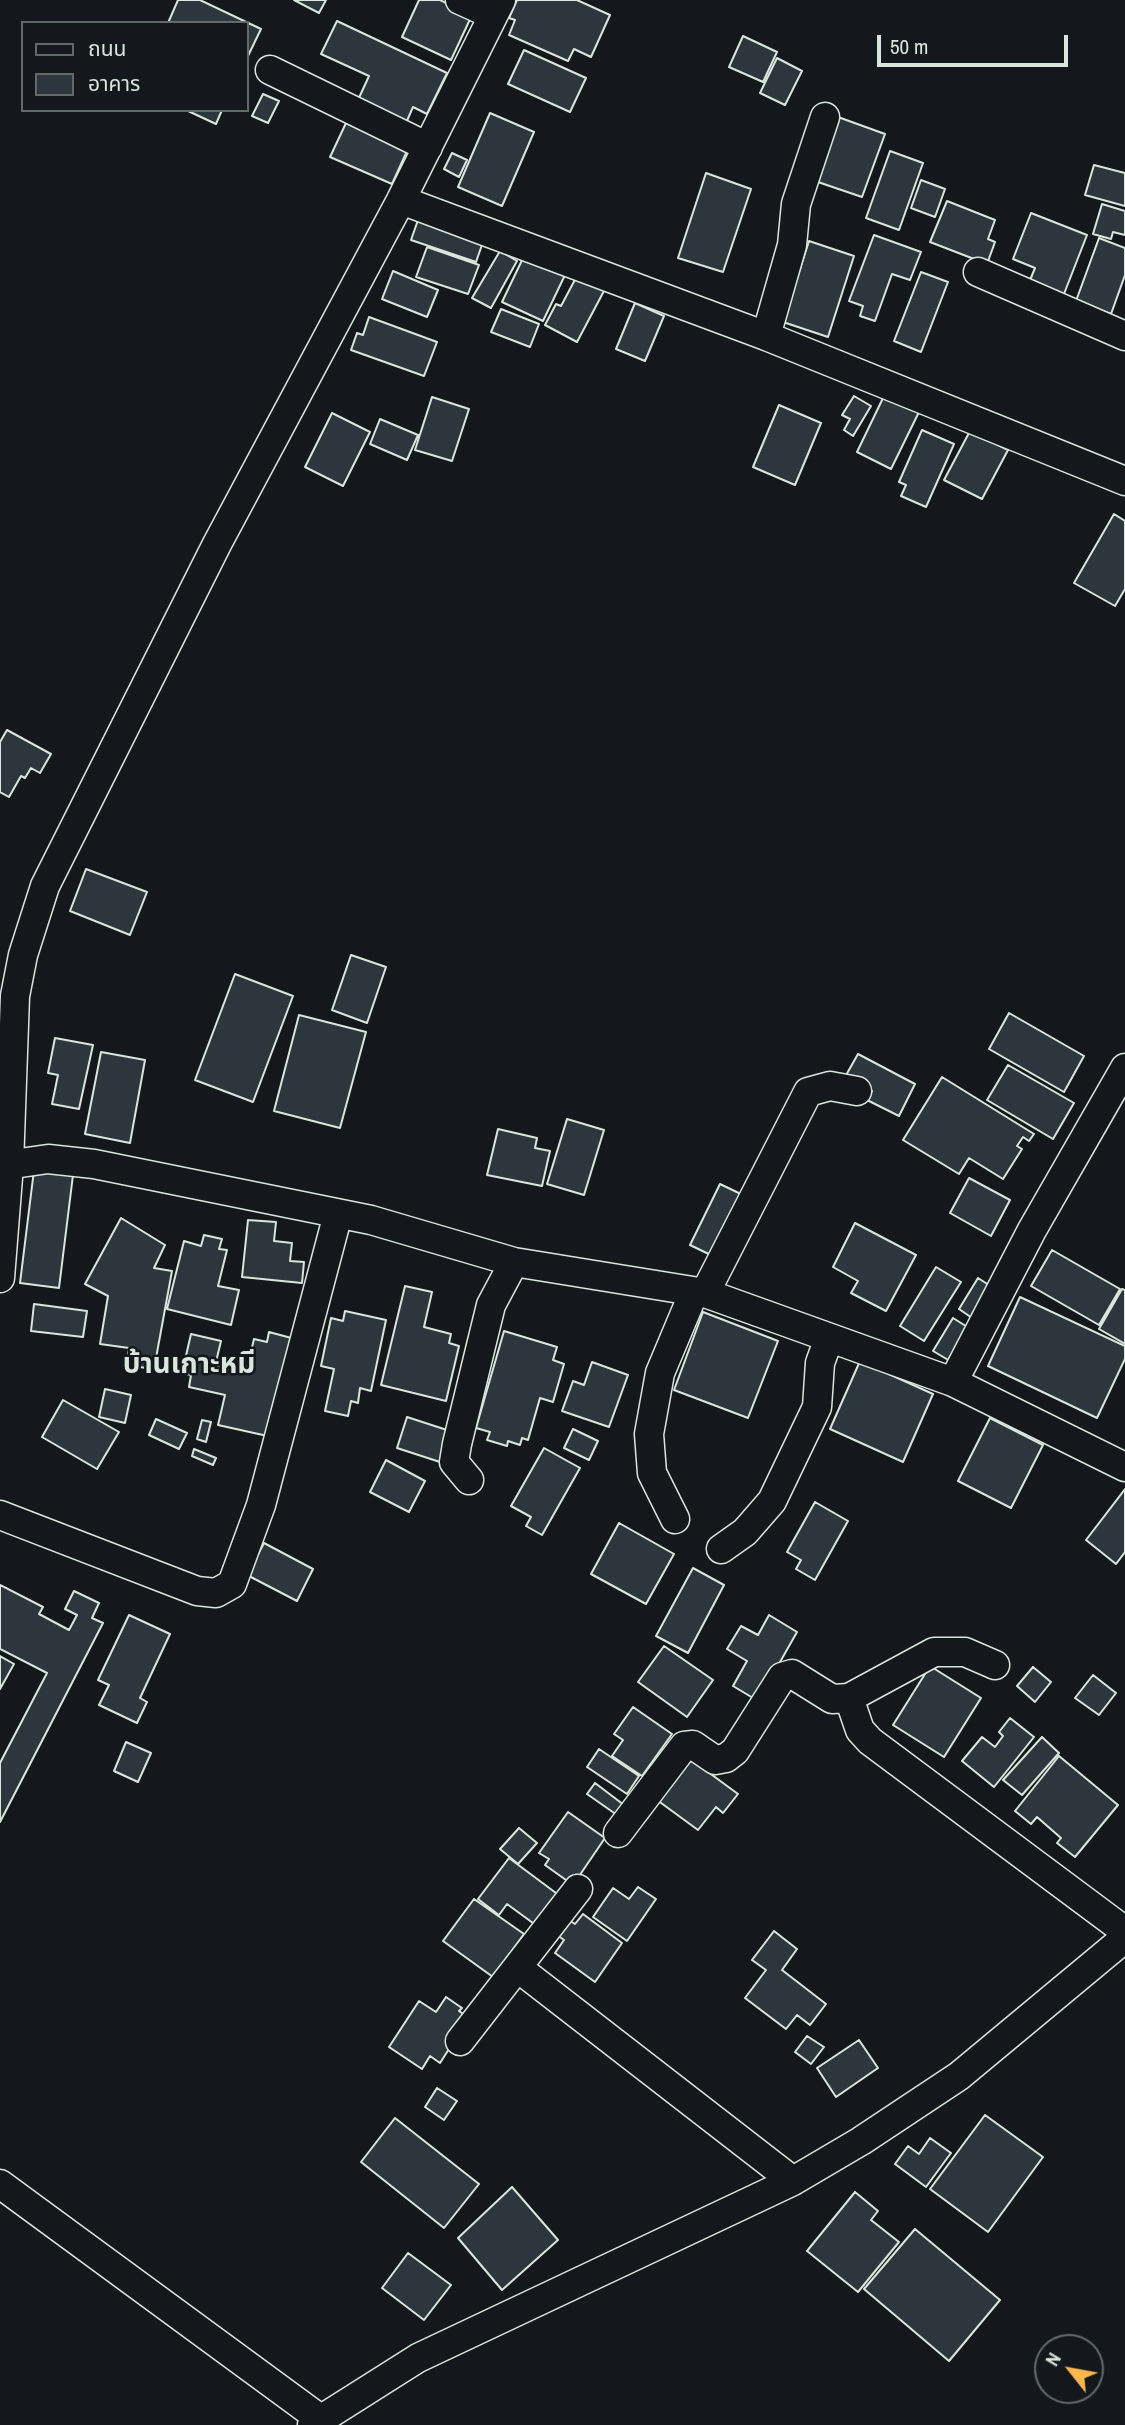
<!DOCTYPE html>
<meta charset="utf-8">
<style>
body{margin:0}
#map{position:relative;width:1125px;height:2425px;overflow:hidden;background:#14181c;font-family:"Archivo Narrow","Noto Sans Thai",sans-serif}
canvas{display:block}
.legend{position:absolute;left:21px;top:21px;width:228px;height:91px;box-sizing:border-box;background:#14181c;border:2px solid #626a69;margin:0;padding:9px 12px;list-style:none;font-size:21px;color:#d8e6dc}
.legend li{display:flex;align-items:center;gap:14px;height:35px}
.legend b{width:35px;border:2px solid #626a69}
.north{position:absolute;left:1034px;top:2334px;width:70px;height:70px;box-sizing:border-box;background:#14181c;border:2px solid #626a69;border-radius:50%;rotate:301deg;font-size:19px;font-weight:700;line-height:28px;text-align:center;color:#d8e6dc}
.north::after{content:'';display:block;margin:auto;width:24px;height:32px;background:#ffb74d;clip-path:polygon(50% 0,100% 100%,50% 72%,0 100%)}
.scale{position:absolute;left:877px;top:35px;width:191px;height:32px;box-sizing:border-box;border:4px solid #d8e6dc;border-top:0;padding-left:9px;font-size:21px;line-height:24px;white-space:nowrap;color:#d8e6dc;-webkit-text-stroke:5px #14181c;paint-order:stroke}
</style>
<div id="map">
<canvas width="1125" height="2425"></canvas>
<ul class="legend">
<li><b style="height:9px;background:#14181c"></b>ถนน</li>
<li><b style="height:19px;background:#2c363c"></b>อาคาร</li>
</ul>
<div class="north">N</div>
<div class="scale">50 m</div>
</div>
<script>
const c = document.querySelector('canvas').getContext('2d');
c.lineJoin = 'round';
function fill(path, color) {
  c.fillStyle = color;
  c.fill(path, 'evenodd');
}
function shape(rows) {
  const path = new Path2D();
  for (const r of rows) {
    path.moveTo(r[0], r[1]);
    for (let i = 2; i < r.length; i += 2) path.lineTo(r[i], r[i + 1]);
  }
  return path;
}
function stroke(path, color, width, dash) {
  c.strokeStyle = color;
  c.lineWidth = width;
  c.lineCap = dash ? 'butt' : 'round';
  c.setLineDash(dash || []);
  c.stroke(path);
}
function write(font, color, halo, rows, align = 'center') {
  c.font = font + ' "Archivo Narrow","Noto Sans Thai",sans-serif';
  c.lineWidth = 5;
  c.setLineDash([]);
  c.textBaseline = 'middle';
  c.strokeStyle = halo;
  c.fillStyle = color;
  for (const [text, x, y, turn = 0] of rows) {
    c.save();
    c.translate(x, y);
    c.rotate((+turn || 0) * Math.PI / 180);
    c.textAlign = isNaN(turn) ? turn : align;
    if (halo) c.strokeText(text, 0, 0);
    c.fillText(text, 0, 0);
    c.restore();
  }
}
const building = shape([
 [178,0,200,0,261,29,247,58,247,23,168,23,178,0],
 [294,0,326,0,319,13,294,0],
 [419,0,440,0,472,15,451,60,402,37,419,0],
 [517,0,577,0,610,15,591,57,574,49,568,61,509,35,515,20,509,18,517,0],
 [337,21,447,73,427,114,413,107,406,123,358,100,369,76,321,54,337,21],
 [743,36,777,52,763,82,729,67,743,36],
 [524,50,586,78,570,112,508,84,524,50],
 [777,58,802,71,785,105,760,93,777,58],
 [263,94,279,101,268,123,252,116,263,94],
 [186,110,222,110,216,124,186,110],
 [490,113,534,132,502,206,458,187,490,113],
 [838,117,885,134,862,197,815,181,838,117],
 [346,123,407,151,392,184,330,157,346,123],
 [890,151,923,163,899,230,866,218,890,151],
 [452,153,467,160,459,177,444,169,452,153],
 [1094,165,1125,173,1125,206,1085,195,1094,165],
 [706,173,751,189,723,272,678,258,706,173],
 [921,180,945,189,935,217,911,208,921,180],
 [947,201,995,220,988,239,995,242,987,264,930,242,947,201],
 [1102,204,1125,211,1125,235,1113,232,1111,239,1093,234,1102,204],
 [1031,213,1087,235,1062,299,1028,285,1035,268,1013,259,1031,213],
 [418,220,483,242,476,262,411,240,418,220],
 [874,235,921,252,910,280,892,274,875,321,860,316,863,306,849,301,874,235],
 [1099,238,1125,248,1125,275,1111,314,1076,301,1099,238],
 [809,241,854,256,828,337,783,322,809,241],
 [427,247,479,265,468,294,416,277,427,247],
 [500,251,517,261,491,308,472,298,500,251],
 [524,256,565,275,543,321,502,302,524,256],
 [393,271,438,290,427,317,382,299,393,271],
 [921,272,948,282,921,352,894,341,921,272],
 [578,274,605,289,577,342,545,325,556,304,561,306,578,274],
 [635,303,664,316,645,361,616,349,635,303],
 [501,309,539,324,530,347,491,332,501,309],
 [369,317,437,342,424,376,351,350,357,333,363,335,369,317],
 [854,396,871,406,853,436,844,430,850,419,842,415,854,396],
 [884,396,919,412,891,469,857,452,884,396],
 [432,397,469,409,452,461,415,450,432,397],
 [779,405,821,423,795,485,753,467,779,405],
 [332,413,370,432,343,486,305,467,332,413],
 [380,419,418,435,407,460,370,444,380,419],
 [922,430,954,444,926,507,901,496,906,485,899,482,922,430],
 [970,431,1008,450,982,499,944,480,970,431],
 [1114,514,1125,521,1125,589,1115,606,1074,583,1114,514],
 [7,730,51,754,40,773,31,768,25,778,21,776,9,797,0,792,0,742,7,730],
 [86,869,147,892,130,935,70,911,86,869],
 [351,955,386,967,367,1023,332,1010,351,955],
 [235,974,293,996,253,1102,195,1080,235,974],
 [1009,1013,1084,1056,1064,1092,989,1049,1009,1013],
 [299,1015,366,1032,340,1128,274,1111,299,1015],
 [55,1038,93,1045,79,1109,52,1104,58,1075,48,1073,55,1038],
 [101,1052,145,1060,130,1143,85,1134,101,1052],
 [858,1054,915,1084,899,1116,867,1100,872,1091,845,1077,858,1054],
 [1008,1065,1074,1103,1053,1139,987,1100,1008,1065],
 [942,1077,1034,1134,1029,1141,1023,1137,1017,1146,1022,1149,1003,1179,969,1158,959,1174,903,1140,942,1077],
 [567,1119,604,1130,584,1195,547,1184,567,1119],
 [498,1129,537,1138,535,1148,550,1151,542,1186,487,1175,498,1129],
 [34,1170,73,1175,59,1288,20,1283,34,1170],
 [969,1178,1010,1200,991,1236,950,1213,969,1178],
 [720,1184,745,1196,715,1257,690,1245,720,1184],
 [121,1218,165,1245,154,1268,172,1271,154,1369,139,1367,140,1358,128,1356,129,1348,100,1344,108,1296,85,1284,121,1218],
 [248,1220,276,1222,274,1241,292,1243,290,1261,304,1262,302,1283,242,1277,248,1220],
 [855,1223,916,1255,886,1311,851,1293,858,1281,833,1267,855,1223],
 [204,1235,222,1239,219,1249,227,1250,218,1286,239,1290,231,1325,167,1309,184,1241,201,1246,204,1235],
 [1052,1250,1120,1289,1099,1325,1031,1286,1052,1250],
 [936,1267,961,1282,924,1341,900,1326,936,1267],
 [978,1278,995,1289,975,1320,959,1309,978,1278],
 [405,1286,432,1292,424,1327,451,1334,449,1343,459,1346,446,1401,381,1385,405,1286],
 [1122,1289,1125,1290,1125,1344,1099,1329,1122,1289],
 [1020,1297,1125,1346,1125,1359,1097,1418,988,1366,1020,1297],
 [34,1304,87,1311,83,1337,31,1331,34,1304],
 [345,1311,386,1320,371,1391,360,1388,358,1403,351,1401,348,1416,325,1411,334,1369,321,1366,331,1318,343,1321,345,1311],
 [703,1312,778,1341,748,1418,674,1390,703,1312],
 [953,1318,969,1328,950,1361,933,1351,953,1318],
 [504,1331,557,1347,553,1360,564,1364,553,1402,540,1398,528,1440,522,1438,520,1445,508,1441,507,1446,487,1440,490,1432,476,1428,504,1331],
 [269,1332,295,1339,272,1437,218,1425,225,1395,189,1387,191,1375,182,1373,191,1334,221,1341,215,1366,246,1373,254,1339,267,1342,269,1332],
 [860,1361,933,1394,903,1462,830,1429,860,1361],
 [592,1362,628,1375,609,1427,562,1411,573,1381,584,1385,592,1362],
 [105,1389,131,1395,125,1423,99,1417,105,1389],
 [63,1400,119,1432,97,1469,42,1437,63,1400],
 [407,1417,450,1431,440,1462,397,1448,407,1417],
 [990,1418,1043,1445,1011,1508,958,1481,990,1418],
 [156,1419,187,1433,179,1449,149,1435,156,1419],
 [202,1420,211,1422,206,1442,197,1439,202,1420],
 [573,1429,598,1441,589,1460,564,1448,573,1429],
 [544,1448,580,1468,542,1535,526,1526,531,1517,511,1506,544,1448],
 [194,1449,216,1458,213,1465,192,1456,194,1449],
 [386,1460,425,1481,409,1512,370,1492,386,1460],
 [1125,1489,1125,1552,1116,1564,1086,1540,1125,1489],
 [815,1502,848,1521,815,1580,796,1569,801,1560,787,1552,815,1502],
 [619,1523,674,1554,646,1604,591,1574,619,1523],
 [264,1543,313,1569,297,1601,247,1575,264,1543],
 [693,1568,724,1585,688,1653,656,1636,693,1568],
 [0,1585,43,1607,39,1614,69,1630,77,1615,65,1609,74,1591,99,1603,92,1618,103,1623,0,1822,0,1763,47,1673,0,1649,0,1585],
 [129,1615,170,1634,140,1698,147,1702,137,1723,99,1705,109,1685,98,1680,129,1615],
 [769,1615,797,1632,758,1701,733,1686,747,1661,727,1649,741,1626,758,1635,769,1615],
 [664,1646,713,1680,687,1717,638,1682,664,1646],
 [0,1656,14,1664,0,1689,0,1656],
 [930,1666,981,1698,944,1757,893,1725,930,1666],
 [1033,1667,1051,1682,1035,1702,1017,1686,1033,1667],
 [1093,1675,1116,1693,1099,1715,1075,1698,1093,1675],
 [633,1707,672,1734,642,1776,612,1756,623,1740,614,1734,633,1707],
 [1010,1718,1034,1737,994,1787,962,1761,982,1737,995,1747,1003,1736,999,1732,1010,1718],
 [1042,1737,1059,1753,1022,1795,1003,1780,1042,1737],
 [126,1742,151,1753,138,1782,114,1771,126,1742],
 [599,1749,639,1776,627,1794,587,1767,599,1749],
 [1059,1756,1118,1805,1075,1857,1057,1843,1061,1838,1037,1817,1031,1824,1015,1811,1059,1756],
 [689,1758,738,1794,723,1813,716,1807,698,1830,657,1800,689,1758],
 [595,1783,624,1805,617,1815,587,1794,595,1783],
 [568,1812,605,1838,573,1885,545,1865,549,1859,539,1853,568,1812],
 [519,1828,537,1843,518,1864,500,1849,519,1828],
 [509,1858,560,1896,537,1926,507,1904,499,1915,478,1899,509,1858],
 [638,1887,656,1899,627,1941,593,1917,613,1888,629,1899,638,1887],
 [474,1899,524,1934,493,1977,443,1941,474,1899],
 [583,1914,622,1943,595,1982,555,1953,564,1940,553,1932,564,1917,575,1924,583,1914],
 [774,1931,797,1949,782,1970,826,2004,810,2025,797,2015,786,2029,745,1998,766,1970,752,1960,774,1931],
 [446,1997,462,2008,459,2011,469,2018,440,2063,430,2056,422,2069,389,2047,419,2001,436,2012,446,1997],
 [807,2036,824,2047,811,2064,795,2052,807,2036],
 [859,2040,878,2068,836,2097,817,2068,859,2040],
 [437,2088,457,2101,444,2120,425,2107,437,2088],
 [985,2115,1043,2157,988,2232,930,2189,985,2115],
 [395,2118,479,2184,444,2228,361,2162,395,2118],
 [930,2138,951,2153,926,2187,895,2164,908,2146,919,2154,930,2138],
 [512,2187,558,2240,502,2290,458,2238,512,2187],
 [855,2192,878,2211,871,2220,899,2242,858,2292,807,2251,855,2192],
 [915,2229,1000,2300,949,2361,864,2289,915,2229],
 [408,2253,451,2285,424,2320,382,2288,408,2253]
]);
const minor = shape([
 [460,0,493,15],
 [270,70,428,147],
 [401,200,766,336,1125,481],
 [978,272,1125,336],
 [766,336,792,245,796,204,825,117],
 [0,1166,48,1159,94,1164,371,1220,514,1262,705,1293,953,1382,1125,1467],
 [0,1278,9,1165,15,996,23,955,45,886,217,544,401,200,501,0],
 [705,1293,808,1092,830,1086,857,1091],
 [953,1382,1032,1230,1125,1068],
 [469,1480,454,1462,457,1444,491,1305,514,1262],
 [0,1515,197,1591,216,1593,232,1584,261,1505,338,1214],
 [675,1519,652,1473,649,1434,660,1373,694,1292],
 [721,1549,745,1532,772,1501,817,1407,820,1363,829,1338],
 [849,1698,934,1652,965,1652,995,1665],
 [618,1833,684,1746,693,1745,715,1760,726,1758,735,1751,782,1677,792,1674,832,1699,849,1698,860,1730,870,1741,1125,1931],
 [518,1968,793,2181],
 [460,2041,578,1889],
 [0,2184,319,2418],
 [312,2425,418,2358,793,2181,861,2141,959,2076,1125,1938]
]);
const quarterNames = [
 ["บ้านเกาะหมี",189,1365]
];
fill(building, '#2c363c');
stroke(building, '#d8e6dc', 2);
stroke(minor, '#d8e6dc', 31);
stroke(minor, '#14181c', 28);
write('bold 28px', '#d8e6dc', '#14181c', quarterNames);
</script>
